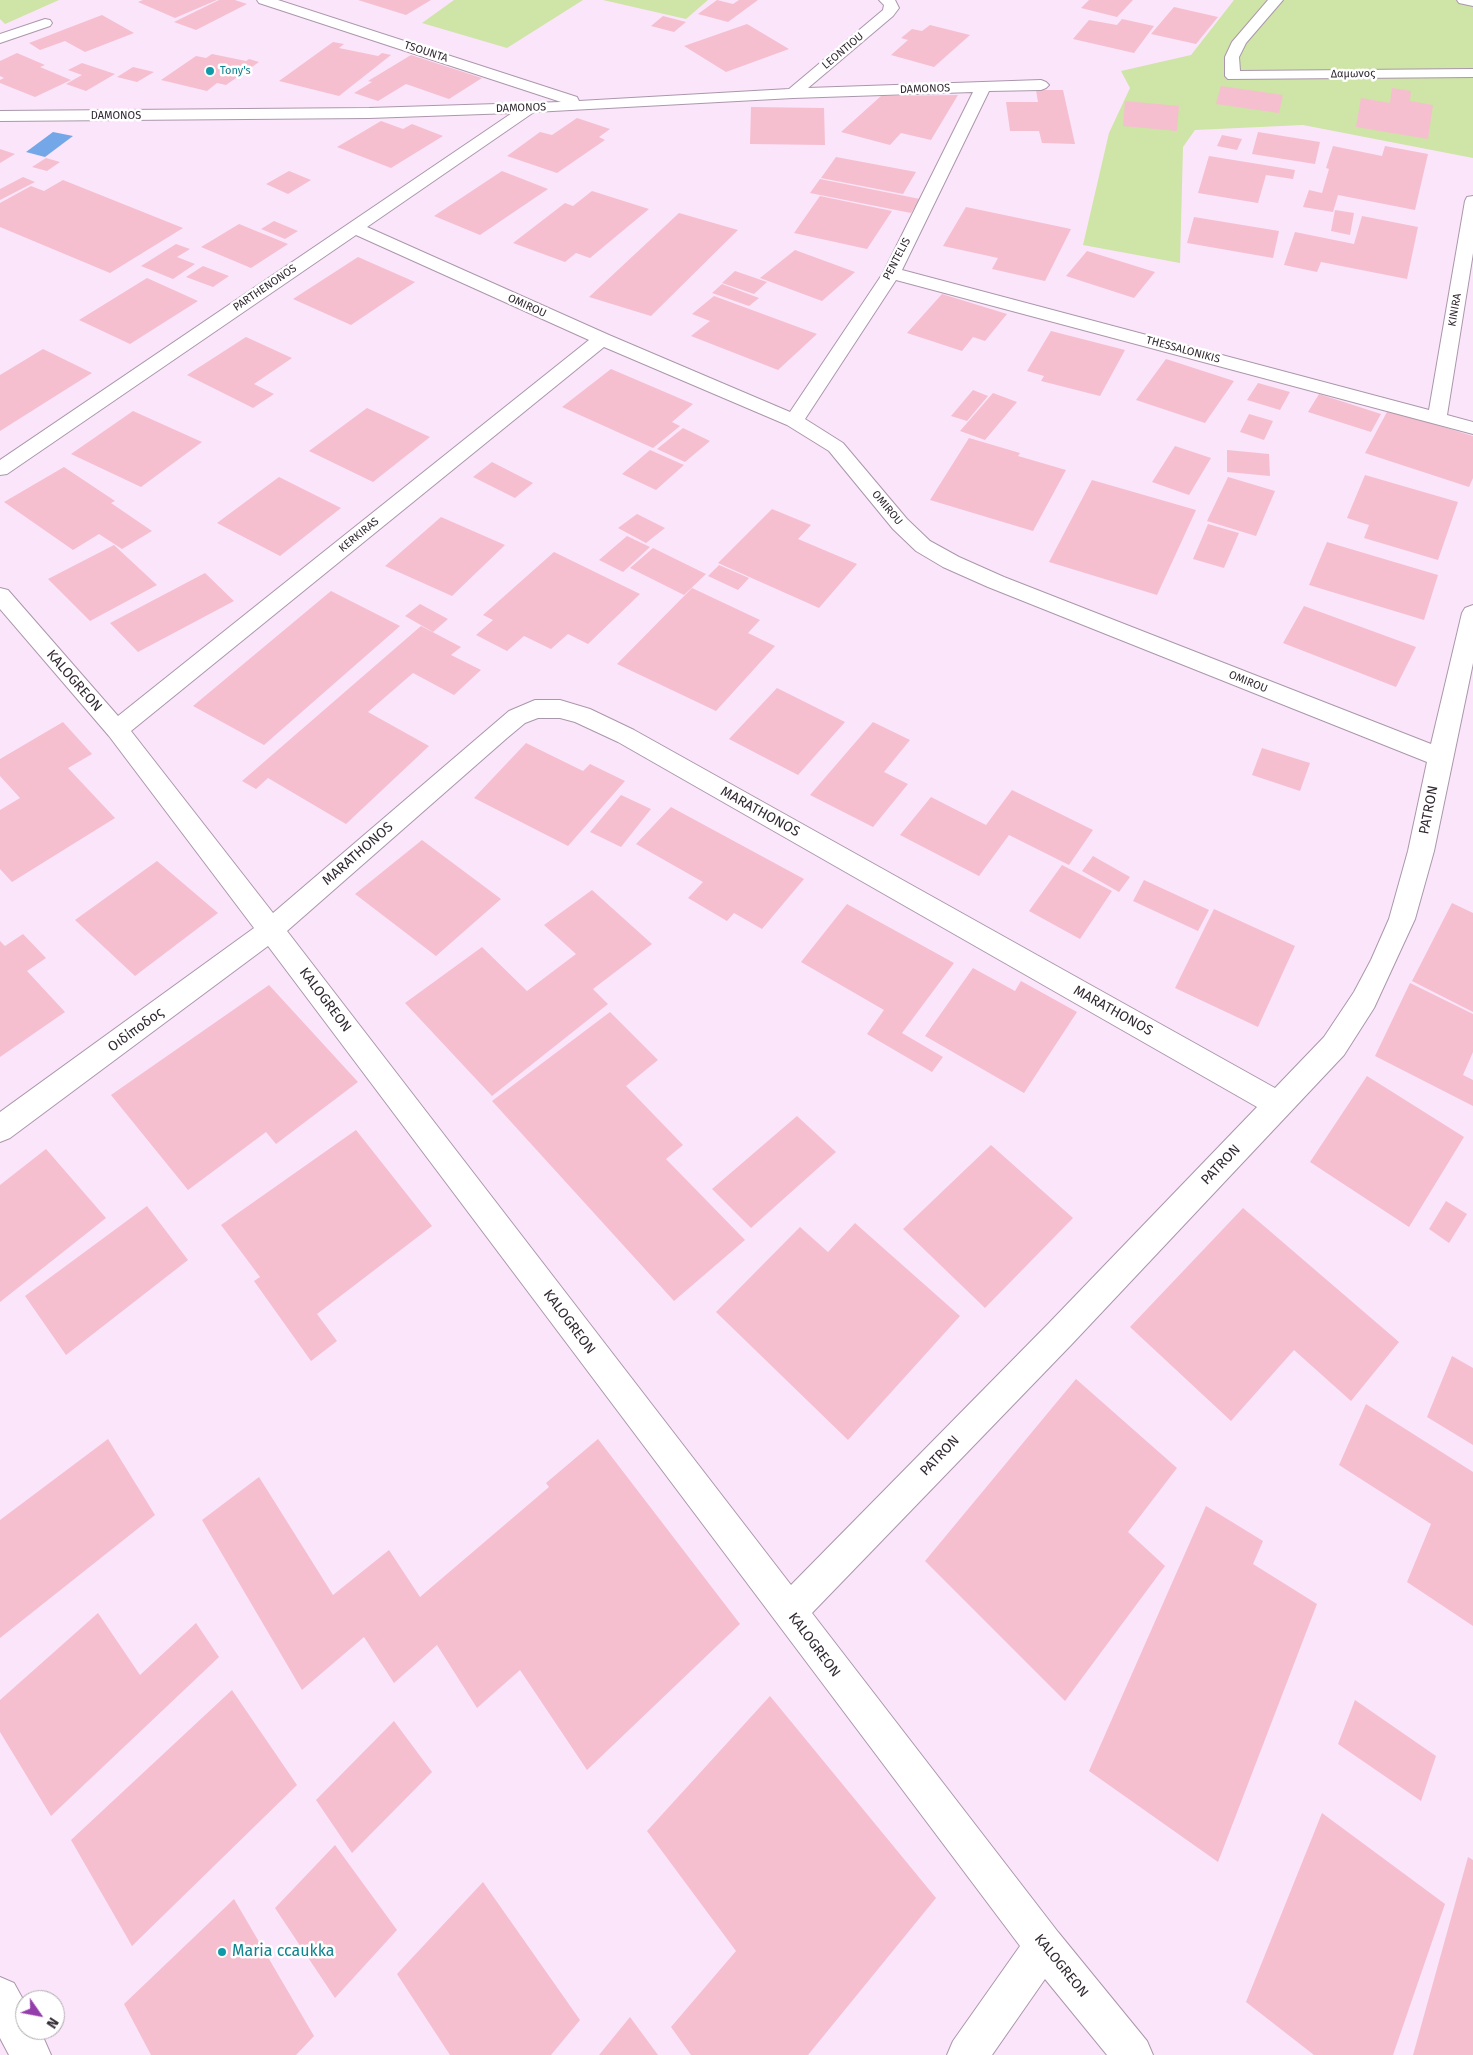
<!DOCTYPE html>
<meta charset="utf-8">
<style>
body{margin:0}
#map{position:relative;width:1473px;height:2055px;overflow:hidden;background:#fbe5fa;font-family:"Fira Sans",sans-serif}
canvas{display:block}
.north{position:absolute;left:15px;top:1990px;width:50px;height:50px;box-sizing:border-box;background:#fff;border:1px solid #adaaad;border-radius:50%;rotate:123deg;font-size:14px;font-weight:700;line-height:20px;text-align:center;color:#322a32}
.north::after{content:'';display:block;margin:auto;width:18px;height:22px;background:#943eab;clip-path:polygon(50% 0,100% 100%,50% 72%,0 100%)}
</style>
<div id="map">
<canvas width="1473" height="2055"></canvas>
<div class="north">N</div>
</div>
<script>
const c = document.querySelector('canvas').getContext('2d');
c.lineJoin = 'round';
function fill(path, color) {
  c.fillStyle = color;
  c.fill(path, 'evenodd');
}
function shape(rows) {
  const path = new Path2D();
  for (const r of rows) {
    path.moveTo(r[0], r[1]);
    for (let i = 2; i < r.length; i += 2) path.lineTo(r[i], r[i + 1]);
  }
  return path;
}
function stroke(path, color, width, dash) {
  c.strokeStyle = color;
  c.lineWidth = width;
  c.lineCap = dash ? 'butt' : 'round';
  c.setLineDash(dash || []);
  c.stroke(path);
}
function write(font, color, halo, rows, align = 'center') {
  c.font = font + ' "Fira Sans",sans-serif';
  c.lineWidth = 5;
  c.setLineDash([]);
  c.textBaseline = 'middle';
  c.strokeStyle = halo;
  c.fillStyle = color;
  for (const [text, x, y, turn = 0] of rows) {
    c.save();
    c.translate(x, y);
    c.rotate((+turn || 0) * Math.PI / 180);
    c.textAlign = isNaN(turn) ? turn : align;
    if (halo) c.strokeText(text, 0, 0);
    c.fillText(text, 0, 0);
    c.restore();
  }
}
const green = shape([
 [0,0,59,0,5,24,0,19],
 [454,0,583,0,507,48,422,23],
 [603,0,708,0,686,19],
 [1234,0,1473,0,1473,158,1303,125,1195,130,1183,147,1180,263,1083,245,1109,133,1130,88,1121,71,1191,55]
]);
const water = shape([
 [53,132,73,136,45,157,26,152]
]);
const building = shape([
 [143,0,217,0,175,18,138,2],
 [219,0,235,0,247,4,196,30,174,22],
 [358,0,431,0,406,15],
 [717,0,733,4,739,0,758,0,728,22,698,14],
 [1089,0,1133,0,1117,17,1081,8],
 [1174,7,1218,17,1196,44,1151,34],
 [102,15,134,33,85,52,65,41,40,50,29,43],
 [663,16,686,22,674,32,651,26],
 [1122,19,1154,26,1134,53,1073,39,1089,20,1117,25],
 [747,24,789,49,726,72,684,46],
 [930,25,970,35,934,67,891,55,908,40,901,38,912,29,922,31],
 [333,42,344,44,339,48,378,56,382,53,391,55,339,96,279,81],
 [17,53,45,65,40,67,71,80,35,97,0,83,0,80,4,78,0,76,0,61],
 [212,54,246,61,249,59,259,62,226,85,217,83,207,91,161,80,196,56,206,58],
 [411,55,482,78,449,99,406,84,378,101,354,93,372,82,368,81],
 [82,63,115,74,86,91,66,84,82,75,68,70],
 [133,67,154,72,137,82,117,77],
 [1221,86,1283,95,1279,113,1216,104],
 [1392,88,1411,91,1410,101,1433,105,1428,139,1356,127,1361,98,1390,103],
 [1036,90,1063,90,1075,144,1042,143,1039,131,1010,131,1006,102,1038,102],
 [958,95,931,140,901,133,890,145,841,132,881,96],
 [1125,101,1179,106,1177,131,1123,126],
 [751,107,824,108,825,145,750,144],
 [577,118,610,129,599,137,605,140,557,173,507,156,540,132,552,135],
 [381,121,403,129,412,124,443,136,391,168,337,147],
 [1258,132,1320,142,1315,164,1252,154],
 [1222,135,1242,139,1237,150,1217,146],
 [1333,146,1382,156,1385,146,1428,154,1415,210,1338,195,1333,212,1303,207,1309,190,1322,193,1329,169,1326,168],
 [0,149,15,154,0,163],
 [1209,156,1295,170,1293,179,1266,175,1258,203,1198,193],
 [836,157,916,172,903,194,821,178],
 [46,158,60,162,47,171,32,167],
 [289,171,311,180,288,194,266,184],
 [502,171,548,189,480,235,434,216],
 [23,177,35,182,0,200,0,189],
 [820,179,920,199,911,213,810,193],
 [63,180,183,228,110,273,0,227,0,203,31,186,44,191],
 [592,191,649,209,590,258,576,253,565,262,513,243,565,203,573,206],
 [820,196,892,211,867,249,794,233],
 [966,207,1071,229,1045,281,992,269,998,258,943,246],
 [1335,210,1354,213,1350,235,1331,231],
 [679,213,738,230,651,316,589,297],
 [1362,216,1418,227,1407,279,1321,262,1317,272,1284,265,1295,232,1354,244],
 [1194,217,1279,231,1273,258,1187,243],
 [274,221,298,231,285,239,261,229],
 [239,224,288,244,251,268,201,247],
 [176,244,190,249,177,257,195,264,173,279,141,266],
 [795,250,855,272,822,301,760,278],
 [1087,251,1155,272,1134,298,1066,276],
 [358,257,415,282,351,325,293,299],
 [203,266,229,276,213,287,186,277],
 [735,271,767,282,754,294,722,283],
 [147,278,198,301,130,344,79,320],
 [722,284,759,298,749,306,712,293],
 [942,294,1007,314,985,341,973,337,962,351,907,333],
 [714,296,817,334,778,370,691,336,710,321,692,314],
 [1051,331,1125,350,1100,396,1041,381,1044,376,1027,371],
 [246,337,292,358,254,384,274,394,253,408,187,375],
 [43,349,92,373,0,431,0,375],
 [1166,359,1234,381,1205,423,1136,400],
 [611,369,693,404,672,422,680,426,653,448,562,407],
 [1258,383,1290,392,1280,410,1247,400],
 [973,390,988,396,967,421,951,416],
 [993,393,1017,402,985,440,960,431],
 [1319,394,1381,414,1371,432,1308,412],
 [367,408,430,437,373,482,309,451],
 [1388,410,1473,436,1473,478,1469,487,1365,453],
 [133,411,202,442,141,487,71,454],
 [1249,414,1273,421,1264,440,1240,432],
 [683,428,710,441,685,462,657,449],
 [969,438,1020,453,1018,456,1066,470,1033,531,930,500],
 [1175,446,1211,458,1189,495,1152,482],
 [650,450,684,465,656,490,622,474],
 [1227,450,1269,454,1270,476,1227,472],
 [492,462,533,483,515,498,473,477],
 [64,467,115,501,111,503,152,531,122,549,99,534,73,550,4,502],
 [1365,475,1458,502,1438,560,1364,538,1369,525,1347,518],
 [279,477,341,508,280,556,217,523],
 [1228,477,1275,491,1256,536,1207,521],
 [1092,480,1196,510,1157,595,1049,562],
 [772,509,811,525,798,539,857,564,819,608,718,563],
 [637,514,665,528,646,543,618,528],
 [441,517,505,545,452,596,385,566],
 [1208,524,1239,533,1224,568,1193,559],
 [627,536,650,547,623,572,599,560],
 [1327,542,1438,575,1424,620,1309,585],
 [114,545,157,585,90,621,48,579],
 [653,548,706,574,684,595,630,568],
 [554,552,640,594,588,644,568,634,551,649,524,636,507,651,476,635,493,620,483,615],
 [719,565,749,578,738,590,708,576],
 [205,573,234,601,138,652,110,623],
 [692,588,760,620,748,633,775,646,716,711,617,664],
 [331,591,400,626,264,745,193,706],
 [420,604,448,619,433,632,405,616],
 [1304,606,1416,647,1396,687,1283,643],
 [421,626,461,647,451,655,481,670,454,695,413,673,368,712,429,746,346,824,268,778,256,789,242,781],
 [777,688,845,722,798,775,729,739],
 [63,722,92,754,68,768,115,818,12,882,0,869,0,810,20,798,0,776,0,759],
 [873,722,910,740,884,772,908,784,873,827,810,795],
 [526,743,583,771,590,764,625,781,568,846,474,798],
 [1262,748,1310,763,1300,791,1252,775],
 [1012,790,1093,830,1069,865,1009,835,979,876,900,835,931,797,986,825],
 [621,795,651,809,621,847,590,832],
 [671,807,804,879,762,929,734,913,727,921,688,898,703,882,636,844],
 [422,840,501,899,436,956,355,894],
 [1093,856,1130,877,1119,892,1082,871],
 [157,861,218,913,135,976,75,920],
 [1062,865,1112,891,1080,939,1029,911],
 [1144,880,1209,910,1198,931,1133,901],
 [592,890,652,944,593,989,608,1004,492,1096,405,1003,482,947,527,991,576,954,544,925],
 [1452,903,1473,913,1473,1012,1412,981],
 [847,904,954,963,902,1033,943,1057,932,1072,867,1034,884,1010,801,962],
 [1214,909,1295,946,1258,1027,1175,988],
 [23,934,46,958,27,971,65,1012,0,1057,0,941,5,946],
 [973,968,1015,991,1021,981,1077,1012,1024,1093,925,1036],
 [1410,983,1473,1014,1473,1052,1463,1075,1473,1080,1473,1106,1375,1056],
 [269,985,358,1082,276,1144,266,1132,188,1190,111,1095],
 [610,1012,658,1060,626,1086,683,1145,666,1159,745,1240,674,1301,492,1101],
 [1367,1076,1464,1137,1409,1227,1310,1162],
 [797,1116,836,1152,751,1228,712,1189],
 [356,1130,432,1226,317,1314,337,1341,311,1361,254,1281,260,1277,221,1225],
 [991,1145,1073,1218,985,1308,903,1229],
 [46,1149,106,1218,0,1302,0,1185],
 [1446,1201,1467,1214,1449,1243,1429,1229],
 [147,1206,188,1260,66,1355,25,1296],
 [1243,1208,1399,1342,1351,1401,1294,1350,1231,1421,1130,1327],
 [855,1223,960,1316,848,1440,716,1312,800,1227,828,1252],
 [1452,1356,1473,1368,1473,1445,1427,1417],
 [1076,1379,1177,1468,1128,1532,1165,1566,1065,1701,925,1561],
 [1366,1404,1473,1472,1473,1626,1407,1582,1431,1524,1339,1465],
 [108,1439,155,1515,0,1638,0,1520],
 [598,1439,740,1624,587,1770,520,1670,477,1708,437,1645,394,1683,364,1637,302,1690,202,1520,259,1477,333,1595,389,1550,420,1597,549,1487,546,1483],
 [1206,1506,1263,1541,1253,1564,1317,1604,1218,1862,1089,1771],
 [98,1613,140,1675,196,1623,219,1657,51,1816,0,1732,0,1700],
 [232,1690,297,1785,132,1946,71,1840],
 [770,1696,936,1898,808,2055,691,2055,671,2027,736,1951,647,1831],
 [1355,1700,1436,1756,1421,1801,1338,1744],
 [394,1721,432,1772,352,1853,316,1800],
 [1322,1813,1445,1904,1393,2055,1314,2055,1246,2002],
 [335,1845,397,1930,335,1998,275,1908],
 [1468,1857,1473,1860,1473,2055,1413,2055],
 [483,1882,580,2020,551,2055,450,2055,397,1974],
 [234,1899,314,2036,296,2055,151,2055,124,2004],
 [630,2017,658,2055,599,2055]
]);
const street = shape([
 [257,0,278,0,577,97,579,101,789,89,883,10,884,5,879,0,895,0,899,8,893,16,808,88,1041,80,1046,82,1049,85,1046,88,1041,90,989,91,902,270,1429,410,1465,201,1467,197,1473,196,1473,253,1447,415,1473,422,1473,434,896,280,805,419,843,443,907,519,930,541,959,557,1004,577,1431,744,1462,613,1465,608,1473,605,1473,663,1434,851,1415,919,1374,1008,1344,1055,1071,1345,812,1613,1058,1932,1147,2041,1153,2055,1107,2055,1045,1979,992,2055,947,2055,953,2041,1020,1946,268,946,10,1138,0,1142,0,1112,254,928,109,736,0,609,0,588,8,590,118,716,589,340,356,235,7,474,0,475,0,460,512,113,369,118,0,121,0,111,369,108,561,102,259,3,257,0],
 [973,92,883,273,790,412,609,335,367,227,534,112,793,98,973,92],
 [604,347,787,425,829,451,893,529,916,551,943,567,988,587,1427,762,1408,851,1389,919,1371,960,1354,992,1324,1037,1275,1088,634,730,590,709,560,700,535,700,509,711,273,913,131,731,604,347],
 [538,718,560,718,575,722,618,742,1257,1107,1049,1323,791,1585,287,931,507,738,525,723,538,718],
 [1268,0,1283,0,1246,43,1239,57,1240,71,1473,69,1473,77,1228,79,1225,76,1225,57,1232,42,1268,0],
 [1457,0,1473,0,1473,6,1459,3,1457,0],
 [45,19,50,20,52,23,50,26,0,43,0,34,45,19],
 [0,1977,14,1983,25,2003,25,2030,40,2030,51,2055,9,2055,0,2038,0,1977]
]);
const markers = [
 [210,71,5,"#0f9aa8"],
 [222,1952,5,"#0f9aa8"]
];
const farStreetnames = [
 ["LEONTIOU",843,51,-40],
 ["TSOUNTA",426,52,18],
 ["Δαμωνος",1353,74,-1],
 ["DAMONOS",925,89,-2],
 ["DAMONOS",521,108,-2],
 ["DAMONOS",116,116],
 ["PENTELIS",897,259,-62],
 ["PARTHENONOS",265,288,-34],
 ["OMIROU",527,306,24],
 ["KINIRA",1455,310,-80],
 ["THESSALONIKIS",1183,350,15],
 ["OMIROU",887,508,50],
 ["KERKIRAS",359,535,-39],
 ["OMIROU",1248,682,22]
];
const farCulturenames = [
 ["Tony's",220,71]
];
const streetNames = [
 ["KALOGREON",74,681,49],
 ["PATRON",1429,810,-79],
 ["MARATHONOS",760,812,29],
 ["MARATHONOS",358,854,-41],
 ["KALOGREON",325,1000,53],
 ["MARATHONOS",1113,1011,29],
 ["Οιδίποδος",136,1030,-36],
 ["PATRON",1221,1165,-46],
 ["KALOGREON",569,1322,53],
 ["PATRON",940,1456,-46],
 ["KALOGREON",814,1645,53],
 ["KALOGREON",1061,1966,51]
];
const nearCulturenames = [
 ["Maria ccaukka",232,1952]
];
fill(green, '#cfe4a7');
fill(water, '#74a7e7');
fill(building, '#f5bfcf');
stroke(street, '#ab97ab', 2);
fill(street, '#fff');
for (const [x, y, r, color] of markers) {
  const dot = new Path2D();
  dot.arc(x, y, r, 0, 2 * Math.PI);
  c.fillStyle = color;
  c.fill(dot);
  stroke(dot, '#fff', 2);
}
write('11px', '#322a32', '#fff', farStreetnames);
write('11px', '#0d838f', '#fff', farCulturenames, 'left');
write('14px', '#322a32', '#fff', streetNames);
write('16px', '#0d838f', '#fff', nearCulturenames, 'left');
</script>
